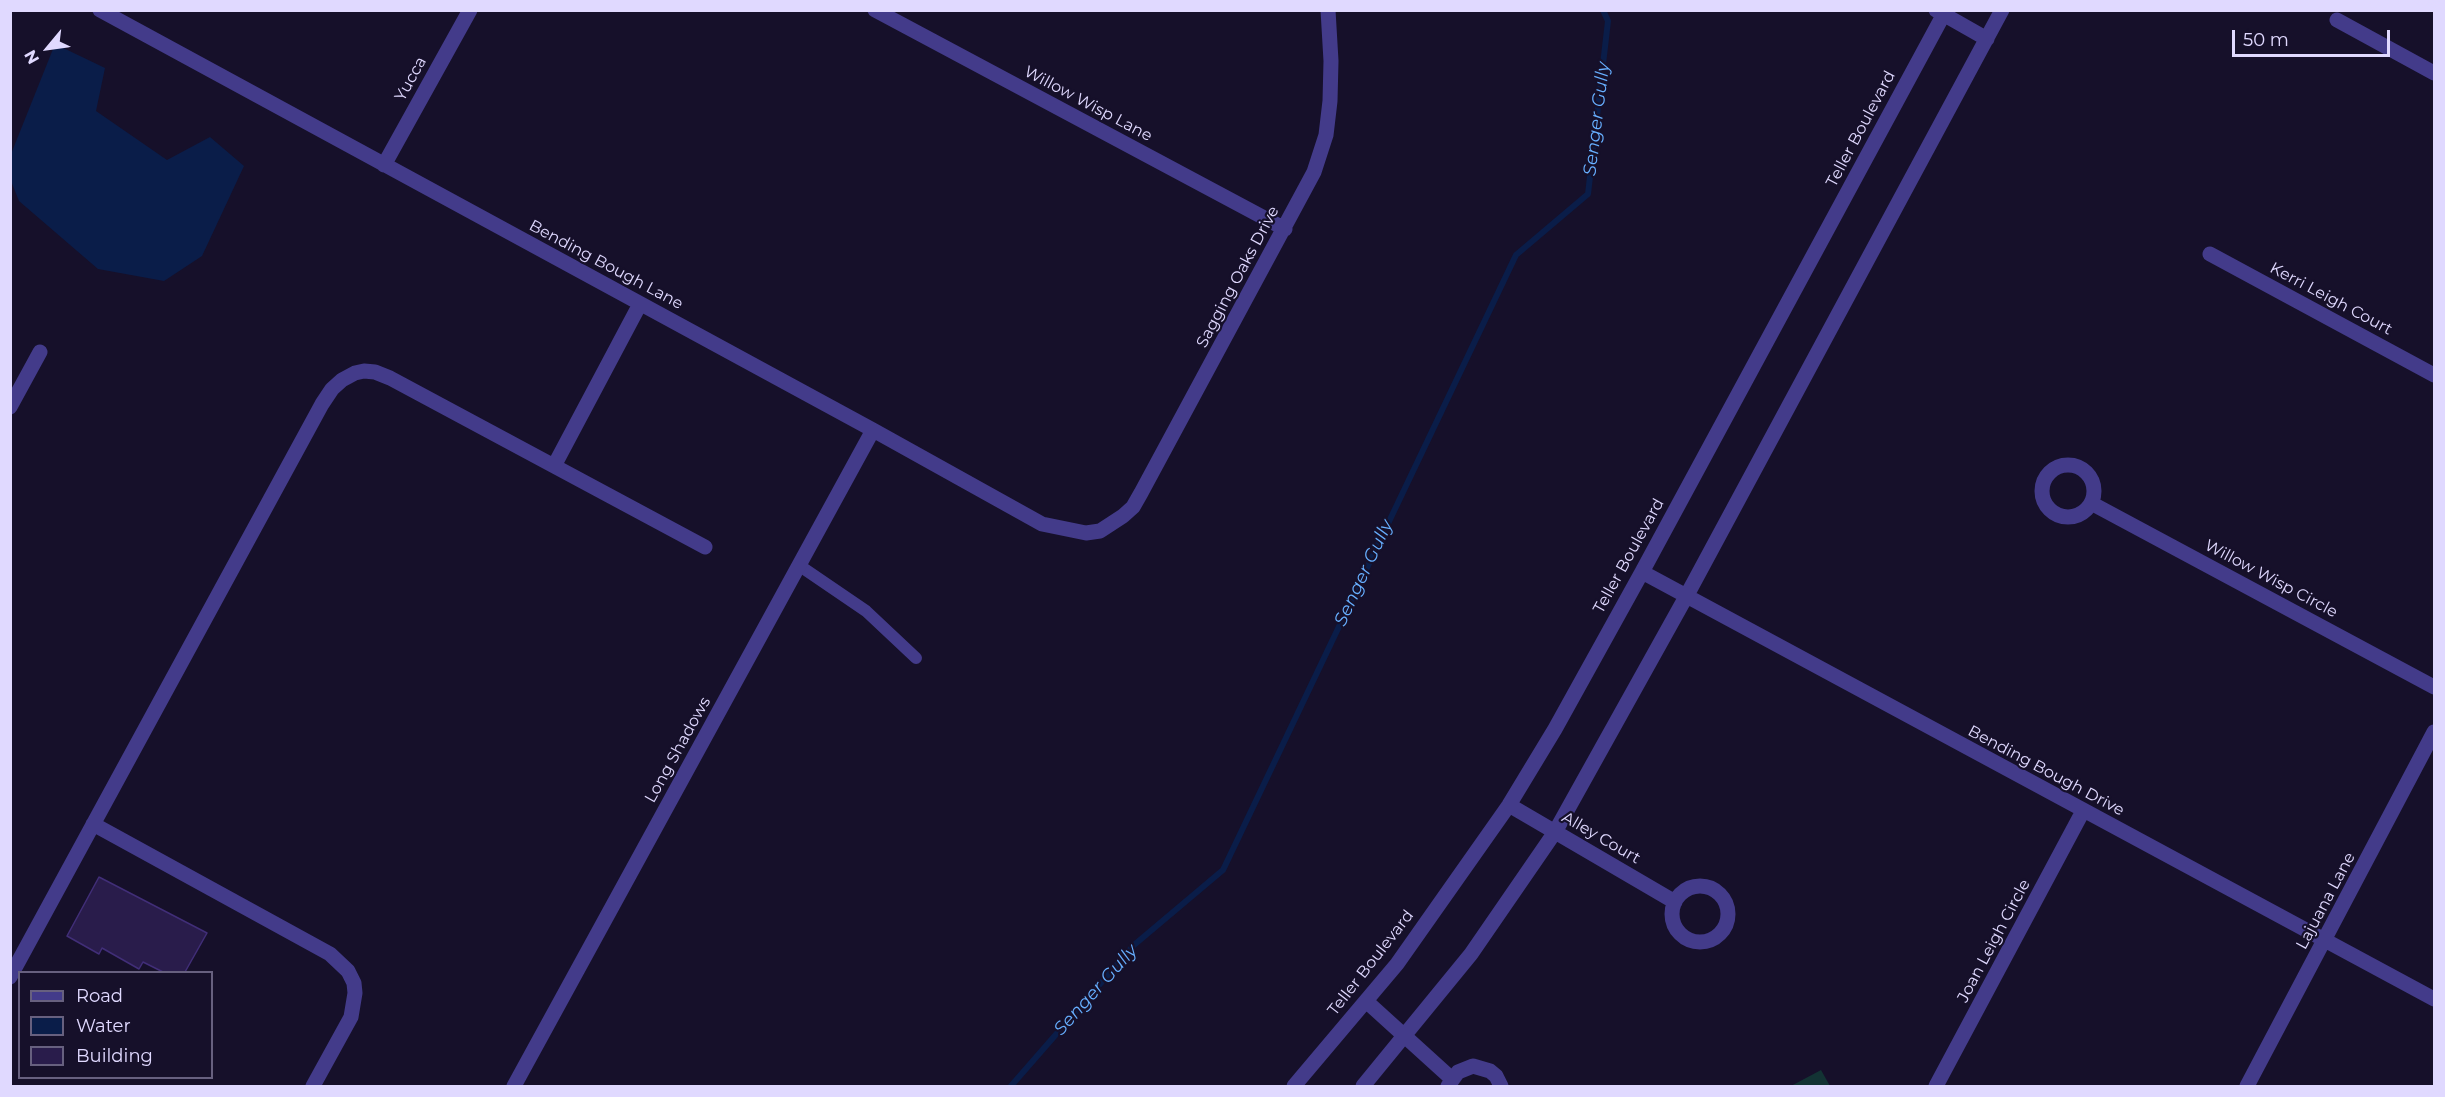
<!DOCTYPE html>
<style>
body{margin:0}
#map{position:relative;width:2445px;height:1097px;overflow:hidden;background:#16102a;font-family:Montserrat,sans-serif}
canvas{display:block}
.frame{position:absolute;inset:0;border:12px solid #e0d9ff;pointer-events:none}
.legend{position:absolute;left:18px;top:971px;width:195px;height:108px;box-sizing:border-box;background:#16102a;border:2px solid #67607f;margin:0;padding:8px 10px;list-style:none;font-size:18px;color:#e0d9ff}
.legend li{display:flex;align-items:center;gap:12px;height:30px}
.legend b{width:30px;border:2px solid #67607f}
.north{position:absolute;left:18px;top:18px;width:60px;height:60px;-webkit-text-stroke:4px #16102a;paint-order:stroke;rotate:241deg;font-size:16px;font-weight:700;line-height:24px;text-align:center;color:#e0d9ff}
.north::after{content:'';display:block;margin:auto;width:21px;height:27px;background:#e0d9ff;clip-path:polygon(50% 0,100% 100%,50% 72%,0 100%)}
.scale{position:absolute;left:2232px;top:30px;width:158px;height:27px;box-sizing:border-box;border:3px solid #e0d9ff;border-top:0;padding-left:8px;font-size:18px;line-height:21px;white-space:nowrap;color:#e0d9ff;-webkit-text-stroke:4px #16102a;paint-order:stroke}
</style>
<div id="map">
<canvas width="2445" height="1097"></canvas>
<div class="frame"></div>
<ul class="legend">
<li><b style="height:8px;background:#433b8a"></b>Road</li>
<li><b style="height:16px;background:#0a1d49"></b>Water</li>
<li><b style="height:16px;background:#291c4b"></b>Building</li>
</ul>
<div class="north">N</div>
<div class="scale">50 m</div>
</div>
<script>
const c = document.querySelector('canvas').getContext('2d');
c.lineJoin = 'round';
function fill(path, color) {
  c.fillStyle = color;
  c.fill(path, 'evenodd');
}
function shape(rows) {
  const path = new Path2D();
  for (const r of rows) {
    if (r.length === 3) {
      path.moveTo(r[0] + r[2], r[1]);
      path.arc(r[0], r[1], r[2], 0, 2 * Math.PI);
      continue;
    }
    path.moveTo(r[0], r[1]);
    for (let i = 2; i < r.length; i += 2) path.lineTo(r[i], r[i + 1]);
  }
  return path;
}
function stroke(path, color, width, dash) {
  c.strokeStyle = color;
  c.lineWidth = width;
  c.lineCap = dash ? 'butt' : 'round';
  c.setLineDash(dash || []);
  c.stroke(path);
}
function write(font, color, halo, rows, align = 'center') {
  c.font = font + ' Montserrat,sans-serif';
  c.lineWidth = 4.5;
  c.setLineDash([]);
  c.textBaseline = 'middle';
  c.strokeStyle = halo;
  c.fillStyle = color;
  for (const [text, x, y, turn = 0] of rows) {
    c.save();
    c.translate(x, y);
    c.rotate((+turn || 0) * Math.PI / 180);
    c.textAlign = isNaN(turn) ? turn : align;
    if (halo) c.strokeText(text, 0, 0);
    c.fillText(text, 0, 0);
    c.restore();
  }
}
const green = shape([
 [1821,1070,1830,1086,1791,1086]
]);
const water = shape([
 [55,44,105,68,96,111,167,160,210,137,244,166,202,256,164,281,98,269,19,201,11,181,11,154]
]);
const stream = shape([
 [1011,1086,1134,945,1223,870,1516,255,1588,194,1608,21,1603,10]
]);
const building = shape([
 [99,877,207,933,185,972,163,972,143,962,139,969,102,948,99,954,67,936,99,877]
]);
const service = shape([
 [800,566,866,611,916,658]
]);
const minor = shape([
 [100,10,873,430,1042,524,1086,533,1100,531,1123,516,1133,507,1141,493,1314,172,1326,135,1330,101,1331,61,1328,10],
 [875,10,1285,229],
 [1936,10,1987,39],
 [2337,20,2434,73],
 [384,165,470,10],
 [2210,254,2434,375],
 [10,407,40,352],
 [2068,491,26],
 [554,466,640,304],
 [2091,503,2434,687],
 [1642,572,2434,999],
 [1509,805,1675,902],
 [93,824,330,954,348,971,354,983,355,993,351,1017,313,1086],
 [1700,914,28],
 [10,977,322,404,332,389,342,380,355,373,364,371,375,372,390,378,705,547],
 [1366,1001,1452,1079],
 [514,1086,873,430],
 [1294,1086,1397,964,1509,805,1555,729,1642,572,1946,10],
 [1363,1086,1471,954,1555,832,1687,595,2002,10],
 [1448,1086,1458,1072,1473,1066,1490,1071,1496,1076,1501,1086],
 [1936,1086,2083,811],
 [2247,1086,2434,732]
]);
const streetNames = [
 ["Yucca",411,79,-61],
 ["Willow Wisp Lane",1088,104,28],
 ["Teller Boulevard",1861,129,-62],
 ["Bending Bough Lane",606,265,28],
 ["Sagging Oaks Drive",1238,277,-62],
 ["Kerri Leigh Court",2331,299,28],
 ["Teller Boulevard",1629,556,-61],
 ["Willow Wisp Circle",2271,579,28],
 ["Long Shadows",678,750,-61],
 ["Bending Bough Drive",2046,771,28],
 ["Alley Court",1601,838,30],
 ["Lajuana Lane",2326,901,-62],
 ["Joan Leigh Circle",1994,941,-62],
 ["Teller Boulevard",1371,963,-52]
];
const waterNames = [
 ["Senger Gully",1597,119,-83],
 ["Senger Gully",1364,573,-65],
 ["Senger Gully",1096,990,-48]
];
fill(green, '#133334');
fill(water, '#0a1d49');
stroke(stream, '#0a1d49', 6);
fill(building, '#291c4b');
stroke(building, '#412e78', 1.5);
stroke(service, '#433b8a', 12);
stroke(minor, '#433b8a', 15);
write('16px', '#e0d9ff', '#16102a', streetNames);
write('italic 18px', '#67afff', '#16102a', waterNames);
</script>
